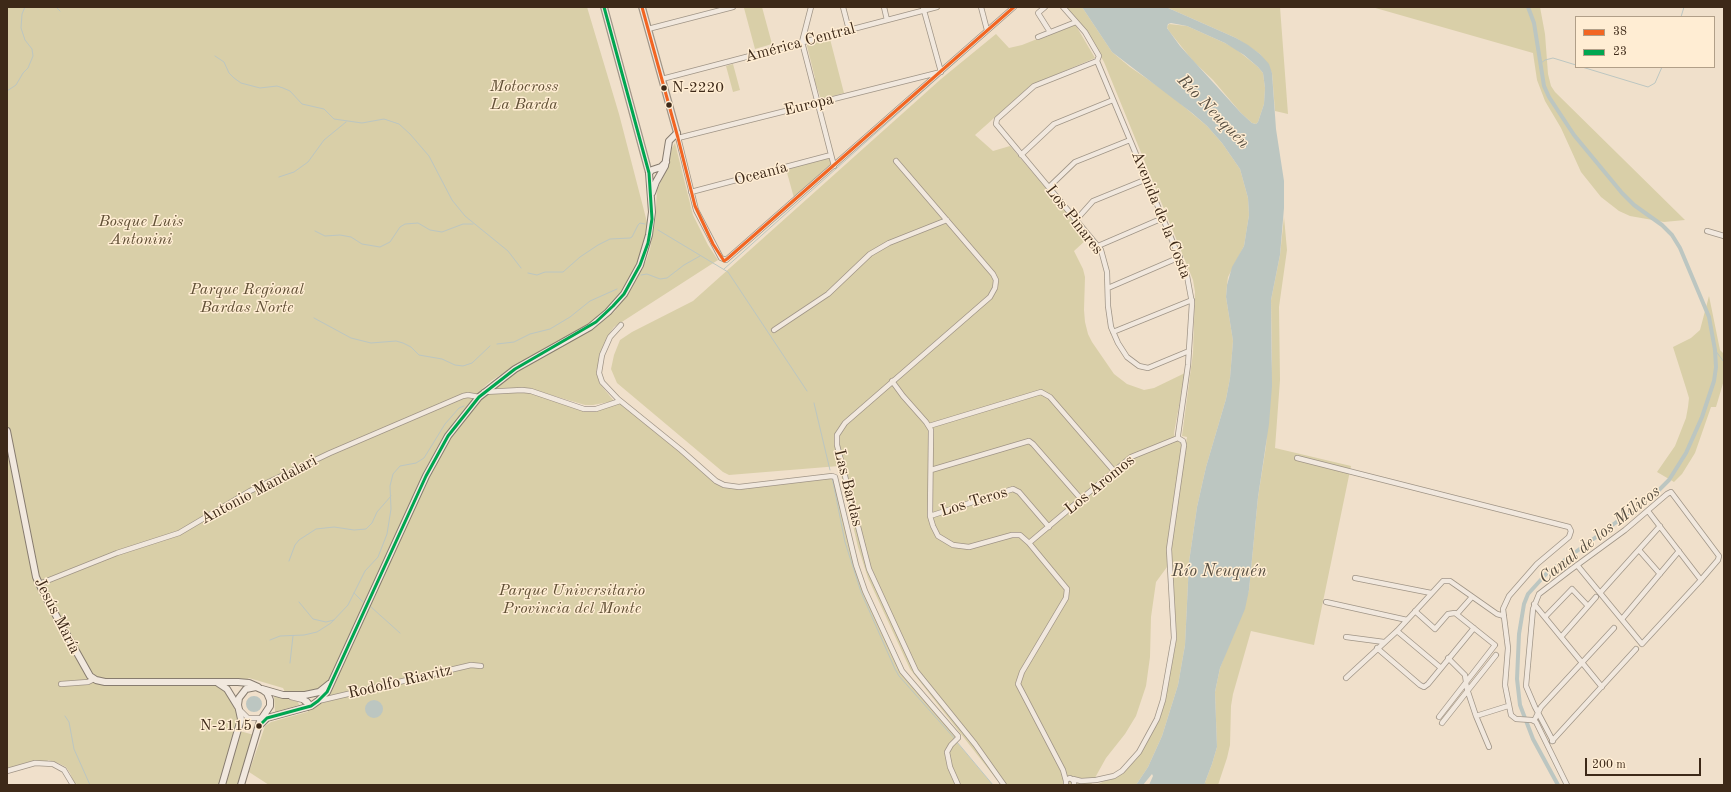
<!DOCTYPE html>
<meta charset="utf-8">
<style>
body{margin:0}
#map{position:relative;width:1731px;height:792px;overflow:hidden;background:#f0e0cb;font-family:"Old Standard TT",serif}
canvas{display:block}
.frame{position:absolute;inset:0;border:8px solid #3d2918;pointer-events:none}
.legend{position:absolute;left:1575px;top:16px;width:140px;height:52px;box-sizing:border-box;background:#ffedd3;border:1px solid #b19f88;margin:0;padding:5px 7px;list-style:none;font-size:12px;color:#3d2918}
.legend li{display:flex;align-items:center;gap:8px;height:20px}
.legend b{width:20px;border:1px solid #b19f88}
.scale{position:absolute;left:1585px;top:758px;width:116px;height:18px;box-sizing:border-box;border:2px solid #3d2918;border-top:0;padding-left:5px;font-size:12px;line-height:14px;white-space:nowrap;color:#3d2918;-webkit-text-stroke:3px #ffedd3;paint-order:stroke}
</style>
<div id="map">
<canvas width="1731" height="792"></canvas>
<div class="frame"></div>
<ul class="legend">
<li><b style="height:5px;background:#f26522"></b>38</li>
<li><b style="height:5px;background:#00a651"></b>23</li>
</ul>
<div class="scale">200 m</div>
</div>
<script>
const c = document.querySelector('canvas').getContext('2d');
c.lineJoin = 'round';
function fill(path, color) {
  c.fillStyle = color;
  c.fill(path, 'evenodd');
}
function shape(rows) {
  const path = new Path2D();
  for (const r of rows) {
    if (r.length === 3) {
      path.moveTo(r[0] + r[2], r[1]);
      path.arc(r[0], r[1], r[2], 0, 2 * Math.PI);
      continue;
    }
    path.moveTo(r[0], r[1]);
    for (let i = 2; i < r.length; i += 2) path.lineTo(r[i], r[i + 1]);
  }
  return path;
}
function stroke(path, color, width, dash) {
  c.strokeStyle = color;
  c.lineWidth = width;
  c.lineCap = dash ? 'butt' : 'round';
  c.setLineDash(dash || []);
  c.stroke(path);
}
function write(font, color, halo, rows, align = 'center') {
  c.font = font + ' "Old Standard TT",serif';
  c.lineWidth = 3;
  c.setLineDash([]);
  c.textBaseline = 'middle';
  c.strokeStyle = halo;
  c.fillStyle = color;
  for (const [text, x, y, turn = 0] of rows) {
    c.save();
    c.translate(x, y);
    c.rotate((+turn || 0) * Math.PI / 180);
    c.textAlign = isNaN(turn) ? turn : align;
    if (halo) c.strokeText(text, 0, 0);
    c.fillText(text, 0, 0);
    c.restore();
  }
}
const green = shape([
 [7,7,587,7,619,114,648,226,642,254,633,274,620,296,595,320,514,366,491,381,484,387,443,437,426,468,329,682,314,692,289,693,285,692,283,688,249,678,246,680,215,680,225,689,239,716,220,785,77,785,76,783,75,785,70,773,66,767,58,763,48,760,47,762,32,761,9,768,7,770],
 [749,7,762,7,772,44,755,49,744,8],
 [1065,7,1082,7,1112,52,1130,67,1169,94,1207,126,1222,143,1240,169,1248,198,1249,215,1244,246,1228,277,1227,285,1226,297,1233,341,1230,378,1226,399,1206,467,1197,507,1189,562,1185,645,1178,685,1162,736,1148,767,1136,785,1096,785,1124,772,1137,758,1164,705,1166,694,1177,637,1171,560,1172,531,1187,437,1182,436,1193,353,1195,292,1193,280,1104,62,1087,33],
 [1166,7,1280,7,1288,114,1275,111,1272,73,1260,54,1236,38],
 [1372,7,1540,7,1545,34,1548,74,1551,86,1555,92,1685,220,1664,222,1630,216,1619,211,1601,197,1581,172,1561,128,1545,101,1537,80,1533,53],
 [1075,24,1095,58,1031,85,975,135,993,151,1010,146,1083,232,1087,239,1074,251,1083,269,1085,277,1084,310,1085,322,1088,334,1092,342,1114,374,1127,384,1144,390,1154,388,1185,373,1174,433,1175,438,1182,444,1182,448,1169,530,1167,567,1156,582,1151,617,1150,657,1146,686,1136,716,1125,734,1106,758,1091,785,1001,785,910,669,868,578,858,547,839,466,729,475,723,472,617,383,611,369,614,355,620,340,632,332,693,301,941,79,996,34,1009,48,1022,45],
 [1169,24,1187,26,1225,43,1236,49,1258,67,1263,73,1265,88,1264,104,1258,122,1256,124,1252,123,1241,113,1213,80,1193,61,1169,31,1167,27],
 [830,39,844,93,821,99,814,79,815,78,807,46,807,45],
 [733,64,740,90,733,92,726,66],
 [675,143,693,215,708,245,718,260,614,327,609,334,596,371,600,384,614,401,593,405,585,405,527,388,492,389,526,366,596,327,615,311,646,261,650,249,655,223,657,190,669,164,672,148],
 [830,157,832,165,794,198,786,169],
 [1284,217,1287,250,1279,307,1280,380,1275,448,1351,466,1314,645,1251,631,1233,694,1231,706,1230,745,1227,758,1218,785,1204,785,1212,764,1217,747,1215,692,1220,668,1249,590,1258,497,1266,446,1272,359,1271,300,1280,255],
 [1709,296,1720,350,1724,354,1724,380,1716,407,1711,407,1695,453,1682,474,1674,482,1657,472,1675,446,1686,418,1688,407,1689,398,1686,388,1673,347,1691,338,1700,330],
 [522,390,571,406,596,409,620,401,716,481,739,487,833,476,865,591,902,671,957,734,955,740,993,785,269,785,249,772,265,726,271,722,307,712,322,698,443,443,483,393],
 [274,695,298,702,299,705,275,712],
 [240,731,254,735,239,785,224,785]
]);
const water = shape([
 [1082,7,1166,7,1236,38,1248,45,1260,54,1269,64,1272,73,1276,129,1284,181,1284,208,1280,255,1271,300,1272,386,1269,424,1258,497,1249,590,1245,609,1220,668,1215,692,1217,747,1212,764,1204,785,1149,785,1153,776,1152,774,1143,785,1136,785,1148,767,1162,736,1178,685,1185,645,1189,562,1197,507,1206,467,1226,399,1230,378,1233,341,1226,297,1227,285,1232,267,1244,246,1249,215,1248,198,1240,169,1222,143,1207,126,1192,113,1112,52],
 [1171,23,1187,26,1225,43,1244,55,1258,67,1263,73,1265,88,1264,104,1258,122,1256,124,1252,123,1241,113,1180,46,1167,28,1168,24],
 [254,704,8],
 [374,709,9]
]);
const stream = shape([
 [56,7,60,11],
 [1681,17,1684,7],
 [215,56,224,62,229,73,234,78,241,83,260,88,277,86,283,88,290,91,302,104,324,109,334,119,362,123,384,119,399,124,410,134,429,156,452,200,465,216,508,251,521,268],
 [1541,63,1545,60,1553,58,1576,65],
 [1582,67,1648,87,1655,83,1662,67],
 [7,91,16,85,23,73,28,68,33,56,32,49,25,40,21,28,22,14,25,7],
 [279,177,294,172,308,162,324,140,346,122],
 [658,230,728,272,807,391],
 [315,231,325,236,340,235,351,237,362,244,380,247,390,242,400,227,405,224,418,223,430,230,442,232,463,224,473,224],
 [724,269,1017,7],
 [528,273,537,275,545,272,563,272,580,257,598,245,610,239,630,238,632,237,638,225,640,223,645,224],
 [641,275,647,274,660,279,667,278,684,265,700,256],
 [314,318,351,338,371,343,396,341,403,343,411,347,419,355,442,359,455,365,463,366,472,363,490,346],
 [497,344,514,342,530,334,550,329,570,317,590,301,617,289],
 [1715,350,1724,362],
 [814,403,830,470],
 [832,477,845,542,861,592,895,669,899,676,955,739],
 [289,561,295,545,299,540,316,529,334,527,354,530,366,529,372,523,377,512,391,496],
 [354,593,363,602],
 [299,602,313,619,326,622,334,620],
 [371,607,400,633],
 [270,640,280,636,304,635,317,632,331,623,348,605,365,571,378,557,387,534,391,509,390,486,393,474,400,466,416,463,424,458,445,424,459,408,464,406],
 [290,663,293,636],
 [65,716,69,722,74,749,90,785],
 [957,742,993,785],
 [1204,782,1206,785]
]);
const canal = shape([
 [1528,7,1534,23,1544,86,1549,97,1574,135,1622,193,1634,205,1662,225,1672,235,1680,248,1709,317,1715,350,1716,367,1714,381,1702,417,1686,453,1669,480,1656,493,1547,573,1528,594,1524,604,1519,634,1517,679,1520,705,1533,739,1558,785]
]);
const minor = shape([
 [811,7,802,42,834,166],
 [843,7,849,30],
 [884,7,887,20],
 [981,7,987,30],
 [1045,7,1038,13,1050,32],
 [1063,7,1085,32,1099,56,1097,61,1187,276,1192,303,1188,365,1178,435,1178,438,1183,441,1184,445,1169,549,1174,638,1163,700,1157,719,1139,752,1122,771,1114,776,1096,780,1081,781,1073,779],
 [648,29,733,7],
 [1038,37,1076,22],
 [1097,61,1034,86,997,119,996,124,1101,250,1107,272,1108,306,1111,327,1118,343,1127,357,1139,366,1148,368,1189,351],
 [662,79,937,7],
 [677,133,696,210,721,258,726,260,1014,7],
 [678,138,941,72,923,7],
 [1021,155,1054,124,1113,100],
 [896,161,993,274,996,280,995,288,990,297,845,423,837,435,837,445,869,569,916,671,975,744,1004,785],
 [1049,187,1075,162,1130,140],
 [691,192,831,155],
 [1076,220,1093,201,1147,179],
 [1707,231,1724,236],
 [1098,246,1163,218],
 [1108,288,1180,257],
 [621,325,610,337,602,355,599,373,602,382,618,399,681,450,716,481,724,485,739,487,832,476,835,477,856,565,865,591,902,671,958,736,958,738,951,745,947,752,950,767,958,785],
 [774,330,828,294,870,254,889,243,947,220],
 [1113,332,1192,300],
 [892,381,903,396,926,422,931,430,930,516,933,526,938,536,953,545,969,547,1012,535,1020,535,1029,543,1067,589,1066,598,1022,672,1018,684,1063,770,1066,781],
 [484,392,522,390,531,391,584,409,596,409,620,401],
 [929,426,1041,392,1050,397,1114,471],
 [1297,458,1569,527,1571,531,1569,537,1537,564,1509,596,1503,609,1508,648,1505,685,1511,715,1516,719,1532,720,1536,722,1567,785],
 [931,470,1029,441,1033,444,1081,499],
 [1648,511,1701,580],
 [930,516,1013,489,1019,492,1049,527],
 [1029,543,1131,457,1178,438],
 [1639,550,1660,574],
 [1355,578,1431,593],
 [39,584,117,553,179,533,250,491,330,453,463,396,468,395,479,397],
 [1600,593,1660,526],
 [1326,602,1407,620],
 [1534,604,1602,687],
 [1415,611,1435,629,1448,614,1455,613,1495,645,1439,717],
 [1457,614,1472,597],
 [1545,617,1572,589,1588,606],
 [1622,619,1679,551],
 [1397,631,1441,668],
 [1346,637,1384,642],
 [1561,637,1596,597],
 [1377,648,1420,685,1424,687,1428,684,1474,628],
 [1448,658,1465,675,1467,689,1476,716,1508,706],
 [1346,678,1397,631,1443,581,1450,581,1497,614,1504,616],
 [61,684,88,682,94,679],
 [291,697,307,701],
 [318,701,471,665,481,666],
 [240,710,248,718,261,718],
 [1476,716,1489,747],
 [1534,721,1541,707,1614,628],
 [1442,723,1496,655],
 [1552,741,1636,649],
 [1553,741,1535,707,1526,686,1533,609,1539,594,1569,571,1625,530,1667,494,1671,492,1719,556,1718,560,1700,581,1642,644,1577,565],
 [7,771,35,763,53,764,64,770,73,785],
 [1066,785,1066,780,1070,778,1074,781,1074,785]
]);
const tertiary = shape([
 [604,7,649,173],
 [642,7,677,133]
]);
const secondary = shape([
 [652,193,656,182,665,166,669,141,677,133],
 [7,431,36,577,44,594,90,676,96,680,105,682,238,682,249,683,258,687],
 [218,683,227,689,238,707],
 [262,689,283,695,305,695,319,692,329,684],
 [305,701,308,703,307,707],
 [259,726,267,718,311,706,318,701,327,692,426,476,448,436,479,397,515,369,590,327,608,312,624,294,640,265,649,235,652,212,649,173,652,170,661,167,666,162],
 [222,785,241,719,238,705,239,698,246,689,256,687,263,690,267,693,270,700,270,706,260,721,241,785]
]);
const bus1 = shape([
 [642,7,678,138,695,206,713,244,724,261,727,259,1014,7]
]);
const bus2 = shape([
 [259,726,267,718,311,706,318,701,327,692,426,476,448,436,479,397,515,369,596,322,613,306,624,294,640,265,648,243,652,219,649,173,604,7]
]);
const markers = [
 [664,88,3.5,"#3d2918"],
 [669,105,3.5,"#3d2918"],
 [259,726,3.5,"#3d2918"]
];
const busNames = [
 ["N-2220",672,88],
 ["N-2115",252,726,"right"]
];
const streetNames = [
 ["América Central",800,43,-15],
 ["Europa",809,105,-14],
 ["Oceanía",761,174,-15],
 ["Avenida de la Costa",1161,215,68],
 ["Los Pinares",1074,220,52],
 ["Los Aromos",1100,485,-39],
 ["Las Bardas",848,488,76],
 ["Antonio Mandalari",259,490,-28],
 ["Los Teros",974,502,-17],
 ["Jesús María",57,616,63],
 ["Rodolfo Riavitz",400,682,-13]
];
const parkNames = [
 ["Motocross",524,87],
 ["La Barda",524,105],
 ["Bosque Luis",141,222],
 ["Antonini",141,240],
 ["Parque Regional",247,290],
 ["Bardas Norte",247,308],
 ["Parque Universitario",572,591],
 ["Provincia del Monte",572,609]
];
const waterNames = [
 ["Río Neuquén",1213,112,46],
 ["Canal de los Milicos",1600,535,-38],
 ["Río Neuquén",1219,572]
];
fill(green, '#d9cfa8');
fill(water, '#bcc6c1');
stroke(stream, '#bcc6c1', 1);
stroke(canal, '#bcc6c1', 4);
stroke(minor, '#a09587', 6);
stroke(tertiary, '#a09587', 8);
stroke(secondary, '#877c6f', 8);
stroke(minor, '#f1e8de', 4.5);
stroke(tertiary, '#f1e8de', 5.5);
stroke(secondary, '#f1e8de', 6);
stroke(bus1, '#f26522', 3);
stroke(bus2, '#00a651', 3);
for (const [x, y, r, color] of markers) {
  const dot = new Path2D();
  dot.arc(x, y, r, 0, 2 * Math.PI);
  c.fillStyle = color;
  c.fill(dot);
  stroke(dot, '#ffedd3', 1.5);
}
write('15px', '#3d2918', '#ffedd3', busNames, 'left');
write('16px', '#3d2918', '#ffedd3', streetNames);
write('italic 16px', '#604f35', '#ffedd3', parkNames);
write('italic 17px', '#574e41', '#ffedd3', waterNames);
</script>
